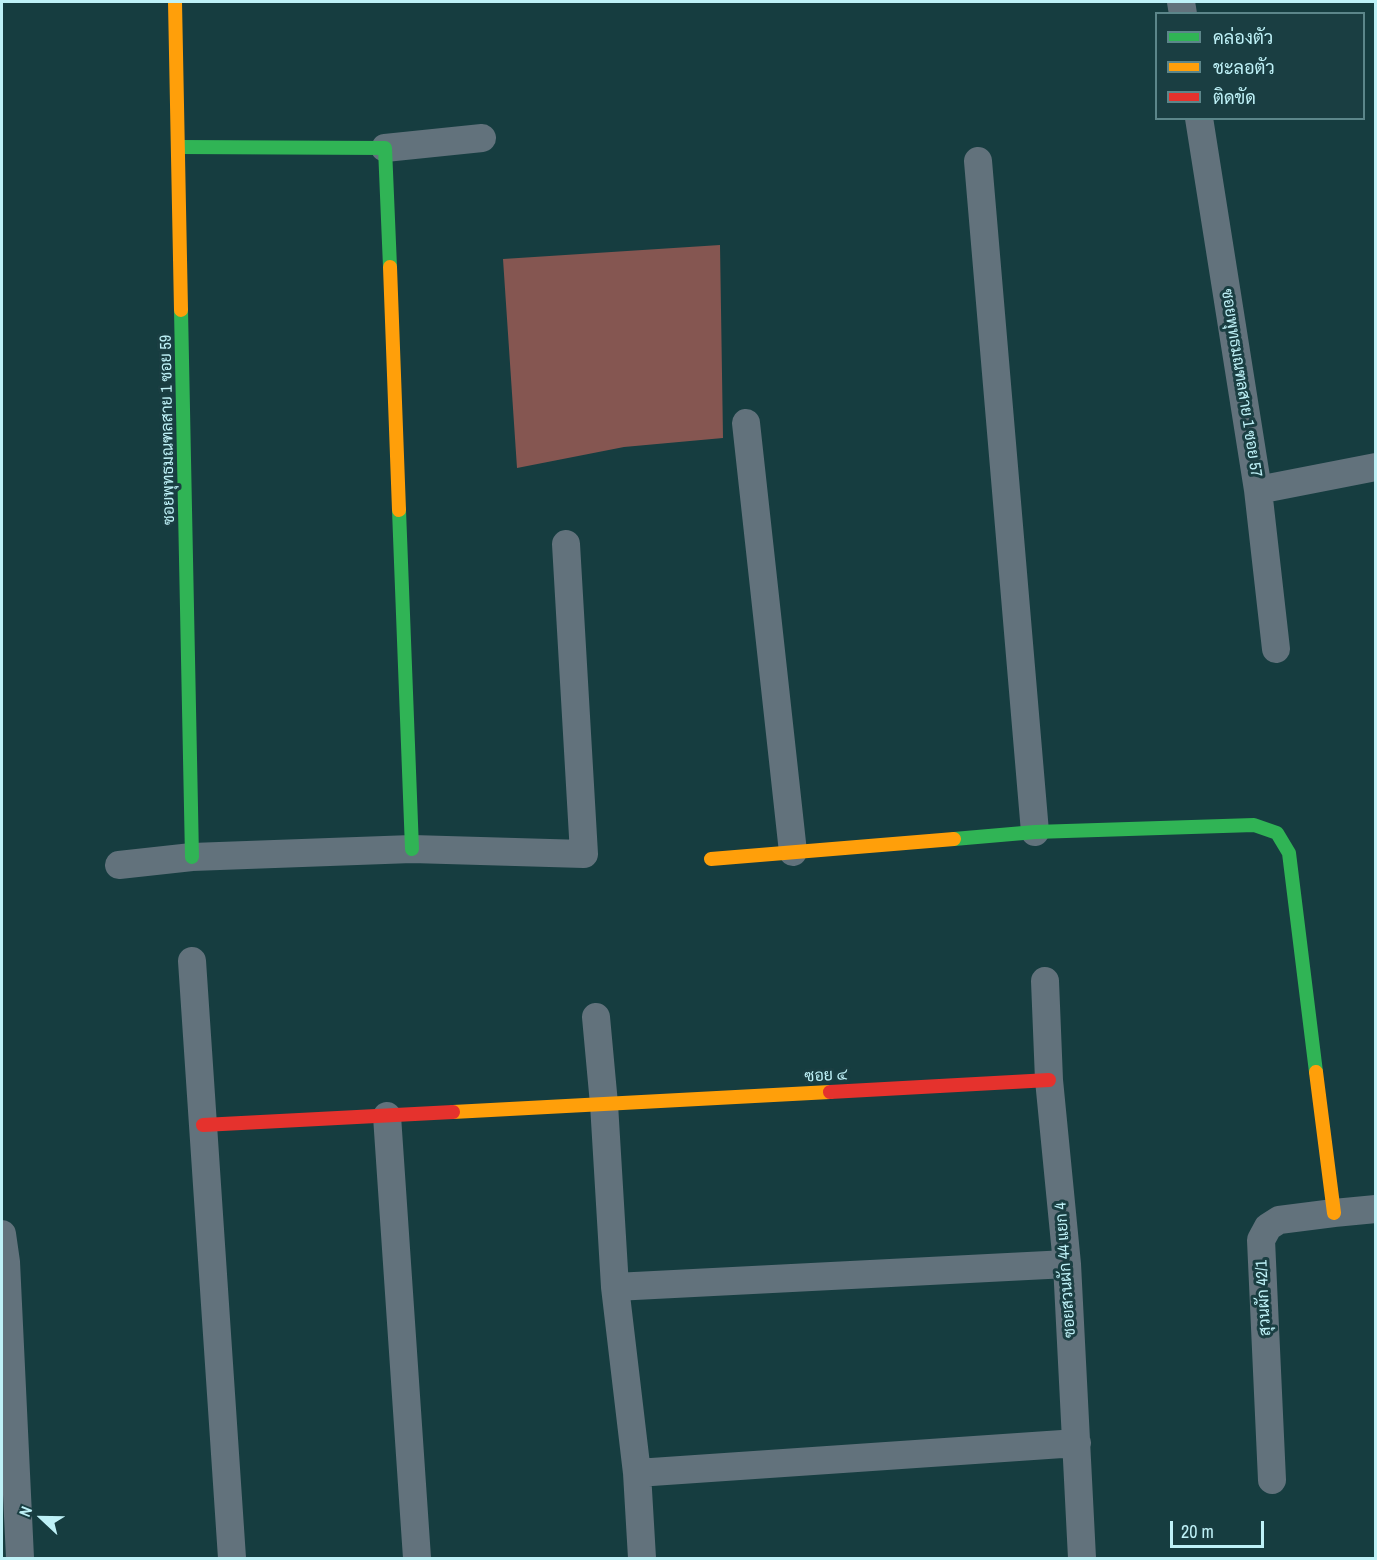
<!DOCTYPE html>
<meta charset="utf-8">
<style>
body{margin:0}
#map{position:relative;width:1377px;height:1560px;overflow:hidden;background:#163d40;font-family:"Archivo Narrow",Sarabun,sans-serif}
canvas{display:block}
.frame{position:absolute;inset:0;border:3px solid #bef1f7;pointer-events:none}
.legend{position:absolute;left:1155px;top:12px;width:210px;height:108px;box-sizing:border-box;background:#1a3e42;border:2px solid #5c868a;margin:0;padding:8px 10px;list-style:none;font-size:18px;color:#bef1f7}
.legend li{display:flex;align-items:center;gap:12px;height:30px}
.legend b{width:30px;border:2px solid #5c868a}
.north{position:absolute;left:12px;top:1488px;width:60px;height:60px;-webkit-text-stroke:4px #1a3e42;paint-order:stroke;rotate:292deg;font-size:16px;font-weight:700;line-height:24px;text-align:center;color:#bef1f7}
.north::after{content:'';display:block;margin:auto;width:21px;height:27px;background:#bef1f7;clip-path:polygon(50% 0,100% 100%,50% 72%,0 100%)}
.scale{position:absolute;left:1170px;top:1521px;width:94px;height:27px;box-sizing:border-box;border:3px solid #bef1f7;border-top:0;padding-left:8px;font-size:18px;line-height:21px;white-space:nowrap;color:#bef1f7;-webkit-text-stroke:4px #1a3e42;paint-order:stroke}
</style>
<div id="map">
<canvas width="1377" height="1560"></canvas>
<div class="frame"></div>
<ul class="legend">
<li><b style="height:8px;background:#30b455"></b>คล่องตัว</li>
<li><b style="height:8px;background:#ff9f0a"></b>ชะลอตัว</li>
<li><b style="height:8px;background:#e5322d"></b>ติดขัด</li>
</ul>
<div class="north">N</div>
<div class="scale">20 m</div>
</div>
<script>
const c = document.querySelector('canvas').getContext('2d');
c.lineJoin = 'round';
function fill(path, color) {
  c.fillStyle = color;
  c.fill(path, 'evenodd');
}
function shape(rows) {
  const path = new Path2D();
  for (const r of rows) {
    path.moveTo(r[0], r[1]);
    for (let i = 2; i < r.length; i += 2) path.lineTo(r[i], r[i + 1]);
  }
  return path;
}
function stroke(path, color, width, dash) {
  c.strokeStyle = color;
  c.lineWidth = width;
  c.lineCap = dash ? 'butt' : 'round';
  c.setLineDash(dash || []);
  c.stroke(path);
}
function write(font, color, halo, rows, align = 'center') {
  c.font = font + ' "Archivo Narrow",Sarabun,sans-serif';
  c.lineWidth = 6;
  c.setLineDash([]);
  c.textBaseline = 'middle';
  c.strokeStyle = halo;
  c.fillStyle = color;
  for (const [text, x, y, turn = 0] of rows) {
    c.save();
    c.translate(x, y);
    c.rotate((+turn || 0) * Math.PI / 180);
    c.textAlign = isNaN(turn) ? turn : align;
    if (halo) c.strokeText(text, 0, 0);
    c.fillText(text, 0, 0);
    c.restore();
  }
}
const green = shape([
 [720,245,723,438,624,447,517,468,503,259]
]);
const street = shape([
 [1181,2,1183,14],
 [1199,118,1258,490,1276,649],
 [385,148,482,138],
 [978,161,1035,832],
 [746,423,793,852],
 [1258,490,1376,467],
 [119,865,192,857,412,849,584,854,566,544],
 [192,961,232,1558],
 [1045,981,1049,1080,1067,1264,1082,1558],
 [596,1017,604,1104,615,1287,637,1473,642,1558],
 [387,1116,417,1558],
 [2,1234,6,1262,20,1558],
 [615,1287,1067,1264],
 [637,1473,1077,1443],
 [1272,1480,1261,1240,1268,1227,1279,1220,1334,1213,1376,1209]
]);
const fast = shape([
 [179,147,385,148,390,267],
 [181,310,192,857],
 [399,510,412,849],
 [954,839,1035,832,1254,825,1277,833,1289,853,1316,1072]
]);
const slow = shape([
 [175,2,181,310],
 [390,267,399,510],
 [711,859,954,839],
 [1316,1072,1334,1213],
 [453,1112,830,1092]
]);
const jam = shape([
 [830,1092,1049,1080],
 [203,1125,453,1112]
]);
const streetNames = [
 ["ซอยพุทธมณฑลสาย 1 ซอย 57",1241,383,81],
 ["ซอยพุทธมณฑลสาย 1 ซอย 59",168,430,-91],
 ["ซอย ๔",826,1076,-3],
 ["ซอยสวนผัก 44 แยก 4",1066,1270,-94],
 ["สุวนผัก 42/1",1264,1298,-93]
];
fill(green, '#855651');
stroke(street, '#62727c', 28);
stroke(fast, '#30b455', 14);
stroke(slow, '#ff9f0a', 14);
stroke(jam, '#e5322d', 14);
write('16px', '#bef1f7', '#1a3e42', streetNames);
</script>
